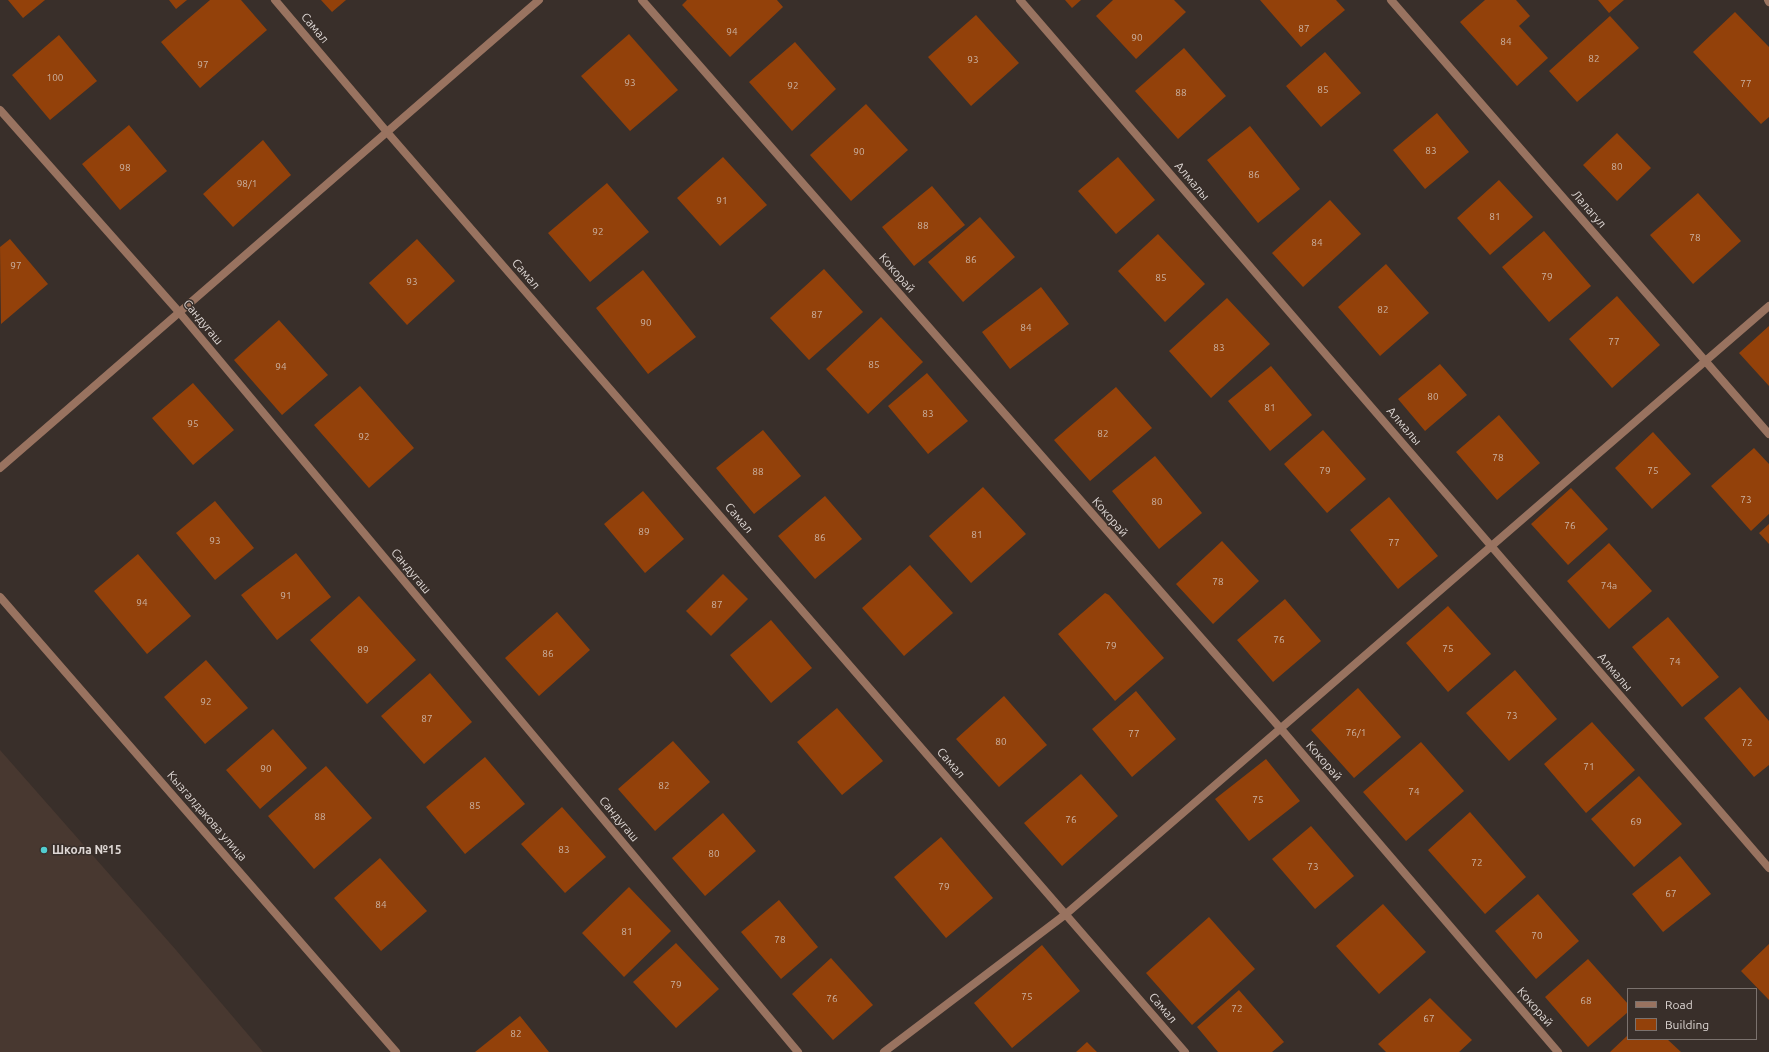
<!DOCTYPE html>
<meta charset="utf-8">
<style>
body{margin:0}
#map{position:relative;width:1769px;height:1052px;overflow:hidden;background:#392f2a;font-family:Ubuntu,sans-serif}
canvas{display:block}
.legend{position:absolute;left:1627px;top:988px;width:130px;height:52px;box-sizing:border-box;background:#392f2a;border:1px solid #7b726e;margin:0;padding:5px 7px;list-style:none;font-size:12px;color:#ded7d4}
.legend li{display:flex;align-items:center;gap:8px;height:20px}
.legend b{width:20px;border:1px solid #7b726e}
</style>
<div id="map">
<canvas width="1769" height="1052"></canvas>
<ul class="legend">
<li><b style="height:5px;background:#997360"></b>Road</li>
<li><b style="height:11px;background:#93410a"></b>Building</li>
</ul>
</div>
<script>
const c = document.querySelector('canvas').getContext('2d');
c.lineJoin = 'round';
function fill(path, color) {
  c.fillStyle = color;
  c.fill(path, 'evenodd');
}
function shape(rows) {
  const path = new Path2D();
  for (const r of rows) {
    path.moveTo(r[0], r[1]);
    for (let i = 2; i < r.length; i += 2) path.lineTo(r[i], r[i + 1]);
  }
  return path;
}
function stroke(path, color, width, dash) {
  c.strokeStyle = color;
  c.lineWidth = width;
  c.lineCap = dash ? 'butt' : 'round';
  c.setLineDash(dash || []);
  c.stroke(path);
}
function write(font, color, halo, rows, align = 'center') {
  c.font = font + ' Ubuntu,sans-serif';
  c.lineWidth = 3;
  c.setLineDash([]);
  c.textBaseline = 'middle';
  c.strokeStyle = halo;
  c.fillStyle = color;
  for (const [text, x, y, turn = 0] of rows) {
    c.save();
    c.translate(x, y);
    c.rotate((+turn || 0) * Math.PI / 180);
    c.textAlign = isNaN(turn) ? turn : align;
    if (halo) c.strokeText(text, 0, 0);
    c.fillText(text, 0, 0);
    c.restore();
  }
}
const built = shape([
 [0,750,176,950,263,1052,0,1052]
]);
const building = shape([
 [8,0,45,0,23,18],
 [169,0,187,0,176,9],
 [210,0,241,0,267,30,200,88,161,42],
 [321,0,346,0,332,12],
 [687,0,777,0,783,7,730,57,682,5],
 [1065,0,1081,0,1072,8],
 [1113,0,1174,0,1186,12,1136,59,1096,16],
 [1260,0,1336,0,1345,10,1301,47],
 [1485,0,1516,0,1530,16,1519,26,1548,58,1517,86,1460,22],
 [1598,0,1624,0,1609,13],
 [1735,12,1769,47,1769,117,1761,124,1693,52],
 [976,15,1019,63,971,106,928,57],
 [1610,16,1639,48,1577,102,1549,71],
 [629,34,678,90,630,131,581,76],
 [59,35,97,81,50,120,12,75],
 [795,42,836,89,792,131,749,82],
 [1184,48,1226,96,1178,139,1135,91],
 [1325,52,1361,93,1321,127,1286,86],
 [866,104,908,150,851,201,810,155],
 [1437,113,1469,152,1425,189,1393,150],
 [129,125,167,171,120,210,82,164],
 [1250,126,1300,189,1258,223,1207,160],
 [1617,133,1651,168,1617,201,1583,165],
 [263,140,291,175,233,227,203,194],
 [723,157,767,205,720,246,677,198],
 [1118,157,1155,200,1116,234,1078,191],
 [1499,180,1533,217,1490,255,1457,218],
 [607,183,649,232,590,282,548,233],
 [932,186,965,225,914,266,882,227],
 [1698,193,1741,241,1693,284,1650,235],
 [1330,200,1361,234,1303,287,1272,253],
 [980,217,1015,257,963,302,928,262],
 [1544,231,1591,286,1549,322,1502,267],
 [1158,234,1205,284,1165,322,1118,271],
 [10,239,48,284,1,324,0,247],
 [417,239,455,281,407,325,369,283],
 [1386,264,1429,313,1380,356,1338,307],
 [824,269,863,312,809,360,770,318],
 [643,270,696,337,648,374,596,308],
 [1041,287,1069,324,1010,369,982,332],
 [1617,296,1660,345,1612,388,1569,339],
 [1227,298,1270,344,1211,398,1169,351],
 [881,317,923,362,868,414,826,369],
 [279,320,328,375,282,415,234,360],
 [1769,326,1769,386,1739,353],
 [1440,364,1467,395,1425,431,1398,399],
 [1271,366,1312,415,1270,451,1228,401],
 [927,373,968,421,928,454,888,406],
 [193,383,234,430,193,465,152,418],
 [360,386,414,448,369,488,314,425],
 [1116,387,1152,428,1090,481,1054,440],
 [1499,415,1540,463,1497,500,1456,452],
 [763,430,801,476,754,514,716,468],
 [1323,430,1366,479,1327,513,1284,464],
 [1653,432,1691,474,1652,509,1615,468],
 [1754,448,1769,464,1769,514,1751,531,1711,486],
 [1155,456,1202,513,1159,549,1112,491],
 [983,487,1026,534,971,583,929,536],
 [1571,488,1608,529,1568,565,1531,524],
 [643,491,684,539,645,573,604,524],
 [825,496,862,539,815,579,778,536],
 [1389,497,1438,556,1398,589,1350,530],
 [215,501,254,548,215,580,176,533],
 [1769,524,1769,544,1759,533],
 [1222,541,1259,581,1213,624,1176,584],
 [1609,543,1652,591,1609,629,1567,581],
 [296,553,331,597,277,640,241,595],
 [138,554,191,616,147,654,94,591],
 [910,565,953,613,904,656,862,608],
 [723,574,748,599,711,636,686,611],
 [1105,593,1109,595,1164,658,1115,701,1058,634],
 [359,596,416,660,367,704,310,640],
 [1285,599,1321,641,1273,682,1237,640],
 [1448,606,1491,654,1448,692,1406,643],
 [557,612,590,650,539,696,505,658],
 [1668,617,1719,677,1682,707,1632,647],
 [771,620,812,668,771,703,730,655],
 [206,660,248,708,205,744,164,697],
 [1515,670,1557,719,1509,761,1466,713],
 [430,673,472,722,424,764,381,716],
 [1740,687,1769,721,1769,765,1754,777,1704,718],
 [1358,688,1401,737,1354,778,1311,730],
 [1136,691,1176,739,1132,777,1092,729],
 [1004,696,1047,745,999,787,956,739],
 [837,708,883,761,842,795,797,742],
 [1592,722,1635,770,1586,813,1544,764],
 [273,729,307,768,260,809,226,770],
 [673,741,710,782,655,831,618,789],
 [1421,742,1464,791,1406,841,1363,792],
 [485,757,525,804,465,854,426,807],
 [1266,759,1300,801,1249,841,1215,799],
 [326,766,372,818,314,869,268,816],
 [1081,774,1118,816,1062,866,1024,823],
 [1639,776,1682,824,1634,867,1591,819],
 [562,807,606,857,565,893,521,844],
 [1470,812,1526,877,1485,914,1428,850],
 [723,813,756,851,705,896,672,858],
 [1311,826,1354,876,1315,909,1272,859],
 [941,837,993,898,946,938,894,877],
 [1680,856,1711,894,1663,932,1632,894],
 [380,858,427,911,381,951,334,898],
 [629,887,671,931,624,977,582,933],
 [1538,894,1579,941,1536,979,1495,931],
 [779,900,818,947,781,979,741,932],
 [1383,904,1426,952,1379,994,1336,946],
 [1209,917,1255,969,1192,1025,1146,973],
 [676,943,719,989,676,1028,633,982],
 [1769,944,1769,1000,1741,971],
 [1042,945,1080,991,1012,1048,974,1003],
 [831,958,873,1005,833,1040,792,994],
 [1588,959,1628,1004,1628,1012,1588,1047,1545,997],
 [1239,990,1284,1042,1272,1052,1218,1052,1197,1027],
 [1430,998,1472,1040,1459,1052,1386,1052,1378,1044],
 [520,1016,549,1052,475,1052],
 [1628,1035,1628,1039,1667,1039,1681,1052,1610,1052],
 [1087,1042,1097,1052,1076,1052]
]);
const minor = shape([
 [275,0,387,132,1185,1052],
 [642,0,1281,729,1558,1052],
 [1020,0,1769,868],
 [1391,0,1769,434],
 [1768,0,1769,2],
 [0,110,179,312,798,1052],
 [884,1052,1066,914,1769,306]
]);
const tertiary = shape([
 [0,468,539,0],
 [0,597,396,1052]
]);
const markers = [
 [44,850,4,"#52cdd0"]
];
const numberNames = [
 ["87",1304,29],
 ["94",732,32],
 ["90",1137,38],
 ["84",1506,42],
 ["82",1594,59],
 ["93",973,60],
 ["97",203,65],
 ["100",55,78],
 ["93",630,83],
 ["77",1746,84],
 ["92",793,86],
 ["85",1323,90],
 ["88",1181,93],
 ["83",1431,151],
 ["90",859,152],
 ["80",1617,167],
 ["98",125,168],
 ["86",1254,175],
 ["98/1",247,184],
 ["91",722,201],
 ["81",1495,217],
 ["88",923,226],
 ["92",598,232],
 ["78",1695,238],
 ["84",1317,243],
 ["86",971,260],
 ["97",16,266],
 ["79",1547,277],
 ["85",1161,278],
 ["93",412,282],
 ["82",1383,310],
 ["87",817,315],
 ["90",646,323],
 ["84",1026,328],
 ["77",1614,342],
 ["83",1219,348],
 ["85",874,365],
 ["94",281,367],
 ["80",1433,397],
 ["81",1270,408],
 ["83",928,414],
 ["95",193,424],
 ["82",1103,434],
 ["92",364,437],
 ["78",1498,458],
 ["79",1325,471],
 ["75",1653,471],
 ["88",758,472],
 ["73",1746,500],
 ["80",1157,502],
 ["76",1570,526],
 ["89",644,532],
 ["81",977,535],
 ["86",820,538],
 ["93",215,541],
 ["77",1394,543],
 ["78",1218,582],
 ["74а",1609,586],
 ["91",286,596],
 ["94",142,603],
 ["87",717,605],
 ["76",1279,640],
 ["79",1111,646],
 ["75",1448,649],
 ["89",363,650],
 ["86",548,654],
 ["74",1675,662],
 ["92",206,702],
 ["73",1512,716],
 ["87",427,719],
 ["76/1",1356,733],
 ["77",1134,734],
 ["80",1001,742],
 ["72",1747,743],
 ["71",1589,767],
 ["90",266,769],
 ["82",664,786],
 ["74",1414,792],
 ["75",1258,800],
 ["85",475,806],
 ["88",320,817],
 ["76",1071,820],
 ["69",1636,822],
 ["83",564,850],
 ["80",714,854],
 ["72",1477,863],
 ["73",1313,867],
 ["79",944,887],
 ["67",1671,894],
 ["84",381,905],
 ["81",627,932],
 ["70",1537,936],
 ["78",780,940],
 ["79",676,985],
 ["75",1027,997],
 ["76",832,999],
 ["68",1586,1001],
 ["72",1237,1009],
 ["67",1429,1019],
 ["82",516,1034]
];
const streetNames = [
 ["Самал",315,28,50],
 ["Алмалы",1192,181,49],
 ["Лалагул",1589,209,49],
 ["Кокорай",897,273,49],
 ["Самал",526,274,49],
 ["Сандугаш",203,322,50],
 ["Алмалы",1404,426,49],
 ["Кокорай",1110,517,49],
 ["Самал",739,518,49],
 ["Сандугаш",411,571,50],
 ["Алмалы",1615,672,49],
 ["Кокорай",1324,761,49],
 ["Самал",951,763,49],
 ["Кызгалдакова улица",207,816,49],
 ["Сандугаш",619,819,50],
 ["Кокорай",1535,1007,49],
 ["Самал",1163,1008,49]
];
const poiNames = [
 ["Школа №15",52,850]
];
fill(built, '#483830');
fill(building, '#93410a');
stroke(minor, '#997360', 8);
stroke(tertiary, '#997360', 8);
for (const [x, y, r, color] of markers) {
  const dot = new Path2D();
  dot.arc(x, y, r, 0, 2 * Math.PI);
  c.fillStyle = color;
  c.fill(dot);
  stroke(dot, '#392f2a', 1.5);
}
write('10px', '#cbb2a2', null, numberNames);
write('12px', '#ded7d4', '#392f2a', streetNames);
write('bold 12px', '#ded7d4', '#392f2a', poiNames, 'left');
</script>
